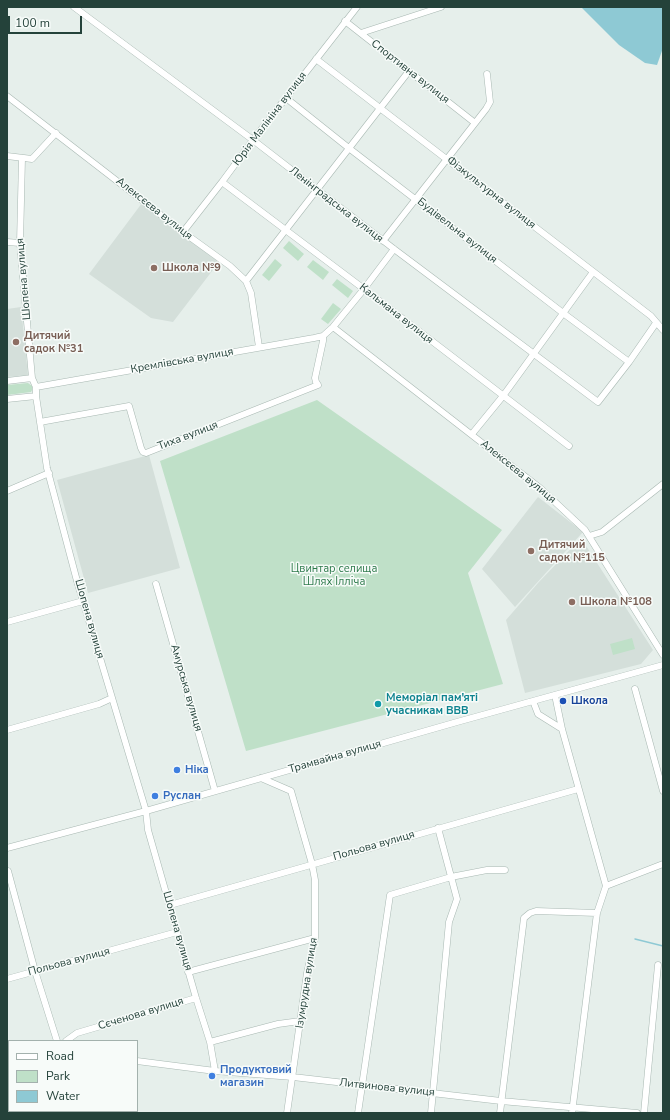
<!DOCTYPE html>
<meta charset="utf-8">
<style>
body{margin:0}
#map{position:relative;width:670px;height:1120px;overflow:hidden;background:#e6efeb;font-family:"Nunito Sans",sans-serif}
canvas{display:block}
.frame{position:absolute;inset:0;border:8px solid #24423a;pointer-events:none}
.legend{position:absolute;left:8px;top:1040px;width:130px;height:72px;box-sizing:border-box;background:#f7fbf9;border:1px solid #a3b1ad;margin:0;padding:5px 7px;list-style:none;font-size:12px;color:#24423a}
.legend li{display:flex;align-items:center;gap:8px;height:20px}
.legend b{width:20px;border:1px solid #a3b1ad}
.scale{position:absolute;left:8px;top:16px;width:74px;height:18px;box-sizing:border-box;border:2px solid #24423a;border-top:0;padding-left:5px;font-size:12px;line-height:14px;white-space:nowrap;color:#24423a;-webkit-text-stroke:3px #f7fbf9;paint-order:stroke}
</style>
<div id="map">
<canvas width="670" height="1120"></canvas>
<div class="frame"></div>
<ul class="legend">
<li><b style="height:5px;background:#fff"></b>Road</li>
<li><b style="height:11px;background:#bfe0c8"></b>Park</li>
<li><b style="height:11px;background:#8ec9d4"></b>Water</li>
</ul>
<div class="scale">100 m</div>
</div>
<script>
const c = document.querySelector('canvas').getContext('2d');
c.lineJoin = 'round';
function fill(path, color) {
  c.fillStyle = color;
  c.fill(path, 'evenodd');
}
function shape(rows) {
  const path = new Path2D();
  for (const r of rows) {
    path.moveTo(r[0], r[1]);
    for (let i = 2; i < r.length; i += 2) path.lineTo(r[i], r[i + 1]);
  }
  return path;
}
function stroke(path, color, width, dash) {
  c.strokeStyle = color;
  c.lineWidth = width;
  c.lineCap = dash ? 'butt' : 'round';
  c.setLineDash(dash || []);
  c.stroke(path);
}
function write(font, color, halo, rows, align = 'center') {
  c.font = font + ' "Nunito Sans",sans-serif';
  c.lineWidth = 3;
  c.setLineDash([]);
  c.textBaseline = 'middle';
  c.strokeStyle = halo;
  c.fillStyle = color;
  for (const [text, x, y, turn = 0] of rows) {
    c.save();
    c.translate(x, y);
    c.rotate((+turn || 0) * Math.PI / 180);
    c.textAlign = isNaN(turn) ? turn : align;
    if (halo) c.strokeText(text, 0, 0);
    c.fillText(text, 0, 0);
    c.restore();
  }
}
const built = shape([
 [142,203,219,262,173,322,151,318,89,274],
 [21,307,28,375,7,377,7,309],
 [149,455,180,568,88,593,57,480],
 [538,497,583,532,515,607,482,569],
 [581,538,653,650,641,664,525,693,506,620,538,583]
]);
const green = shape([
 [289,241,304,254,298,261,283,248],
 [275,259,282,265,269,281,262,275],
 [313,260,329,272,323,280,307,267],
 [337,279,353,291,348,298,332,285],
 [333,303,341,309,328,324,321,319],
 [28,383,32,386,32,390,31,392,7,395,7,385],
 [317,400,502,530,468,573,503,684,246,751,160,461],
 [632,638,635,649,613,655,610,644]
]);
const water = shape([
 [581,7,663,7,663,48,657,65,645,63,619,45]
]);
const stream = shape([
 [635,939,663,946]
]);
const minor = shape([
 [74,7,253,140,394,249,598,402,629,362,656,323],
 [345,21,475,123],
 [361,33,441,7],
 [316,59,651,316,663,330],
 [7,96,183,232,230,266,246,281,251,293,259,347],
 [286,98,350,149,563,313,629,362],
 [7,156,32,159,56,133],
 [22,158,20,243,32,378,36,387,36,396,47,468,77,581,146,811,148,830,196,998,210,1042,215,1071],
 [222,182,364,289,569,446],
 [183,232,222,182,253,140,357,7],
 [383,241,486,109,490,102,487,74],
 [7,242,20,243],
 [246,281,409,71],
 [333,327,540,488,585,530,663,655],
 [7,381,32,378],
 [36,387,314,338,323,336,333,327,364,289,394,249],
 [7,399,36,396],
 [40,422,129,406,141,448,143,452,146,453,318,385,316,382,315,378,323,341,323,336],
 [472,434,503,396,593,272],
 [7,491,49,473],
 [589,536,602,532,663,484],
 [156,584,215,791],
 [7,622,83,601],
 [635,689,663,791],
 [555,695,562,729,606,886,597,913,572,1113],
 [533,701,538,714,562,729],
 [7,730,99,704,112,698],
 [261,778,291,791,312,864,315,880,315,938,307,973,287,1113],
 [7,848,146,811,457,722,663,665],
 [8,871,35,971,57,1041],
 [606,886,663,864],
 [170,905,578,789],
 [188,972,315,938],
 [7,979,177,932],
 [66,1041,77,1033,196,998],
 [210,1042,278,1024,300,1021],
 [7,1045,9,1045],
 [137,1061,215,1071,293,1077,501,1101,637,1113],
 [54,1113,54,1111],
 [358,1113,390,895,451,877,487,870,505,870],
 [431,1113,449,922,457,899,438,828],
 [500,1113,524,918,530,913,536,911,597,913],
 [644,1113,658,965]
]);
const markers = [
 [154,268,4,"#8d6e63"],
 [16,342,4,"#8d6e63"],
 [531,551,4,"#8d6e63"],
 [572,602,4,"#8d6e63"],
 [563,701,4,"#1a4fb4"],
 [378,704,4,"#0f9aa8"],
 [177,770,4,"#3f7fe0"],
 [155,796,4,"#3f7fe0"],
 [212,1076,4,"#3f7fe0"]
];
const streetNames = [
 ["Спортивна вулиця",410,72,38],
 ["Юрія Малініна вулиця",270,119,-53],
 ["Фiзкультурна вулиця",491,193,38],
 ["Ленінградська вулиця",336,205,38],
 ["Алексєєва вулиця",154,209,38],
 ["Будівельна вулиця",457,231,38],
 ["Шопена вулиця",24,279,-95],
 ["Кальмана вулиця",396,314,38],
 ["Кремлівська вулиця",182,361,-10],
 ["Тиха вулиця",188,436,-21],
 ["Алексєєва вулиця",518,472,39],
 ["Шопена вулиця",89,619,74],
 ["Амурська вулиця",186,688,74],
 ["Трамвайна вулиця",335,757,-16],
 ["Польова вулиця",374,846,-16],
 ["Шопена вулиця",177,931,74],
 ["Польова вулиця",69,962,-15],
 ["Ізумрудна вулиця",307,983,-81],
 ["Сєченова вулиця",141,1014,-17],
 ["Литвинова вулиця",387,1088,6]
];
const educationNames = [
 ["Школа №9",162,268],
 ["Дитячий",24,336],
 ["садок №31",24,349],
 ["Дитячий",539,545],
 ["садок №115",539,558],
 ["Школа №108",580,602]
];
const parkNames = [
 ["Цвинтар селища",334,569],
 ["Шлях Ілліча",334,582]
];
const cultureNames = [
 ["Меморіал пам'яті",386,698],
 ["учасникам ВВВ",386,711]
];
const transitNames = [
 ["Школа",571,701]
];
const shopNames = [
 ["Ніка",185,770],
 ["Руслан",163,796],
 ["Продуктовий",220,1070],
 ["магазин",220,1083]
];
fill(built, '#d4dfda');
fill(green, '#bfe0c8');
fill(water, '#8ec9d4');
stroke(stream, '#8ec9d4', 1.5);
stroke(minor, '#a8b8b2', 7);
stroke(minor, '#fff', 6);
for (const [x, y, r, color] of markers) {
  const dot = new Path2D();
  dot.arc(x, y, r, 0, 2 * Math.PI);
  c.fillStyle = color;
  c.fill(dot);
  stroke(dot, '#f7fbf9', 1.5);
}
write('11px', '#24423a', '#f7fbf9', streetNames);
write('bold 11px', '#785e54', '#f7fbf9', educationNames, 'left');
write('11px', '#2d7a4b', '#f7fbf9', parkNames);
write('bold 11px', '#0d838f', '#f7fbf9', cultureNames, 'left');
write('bold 11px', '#164399', '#f7fbf9', transitNames, 'left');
write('bold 11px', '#366cbe', '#f7fbf9', shopNames, 'left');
</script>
